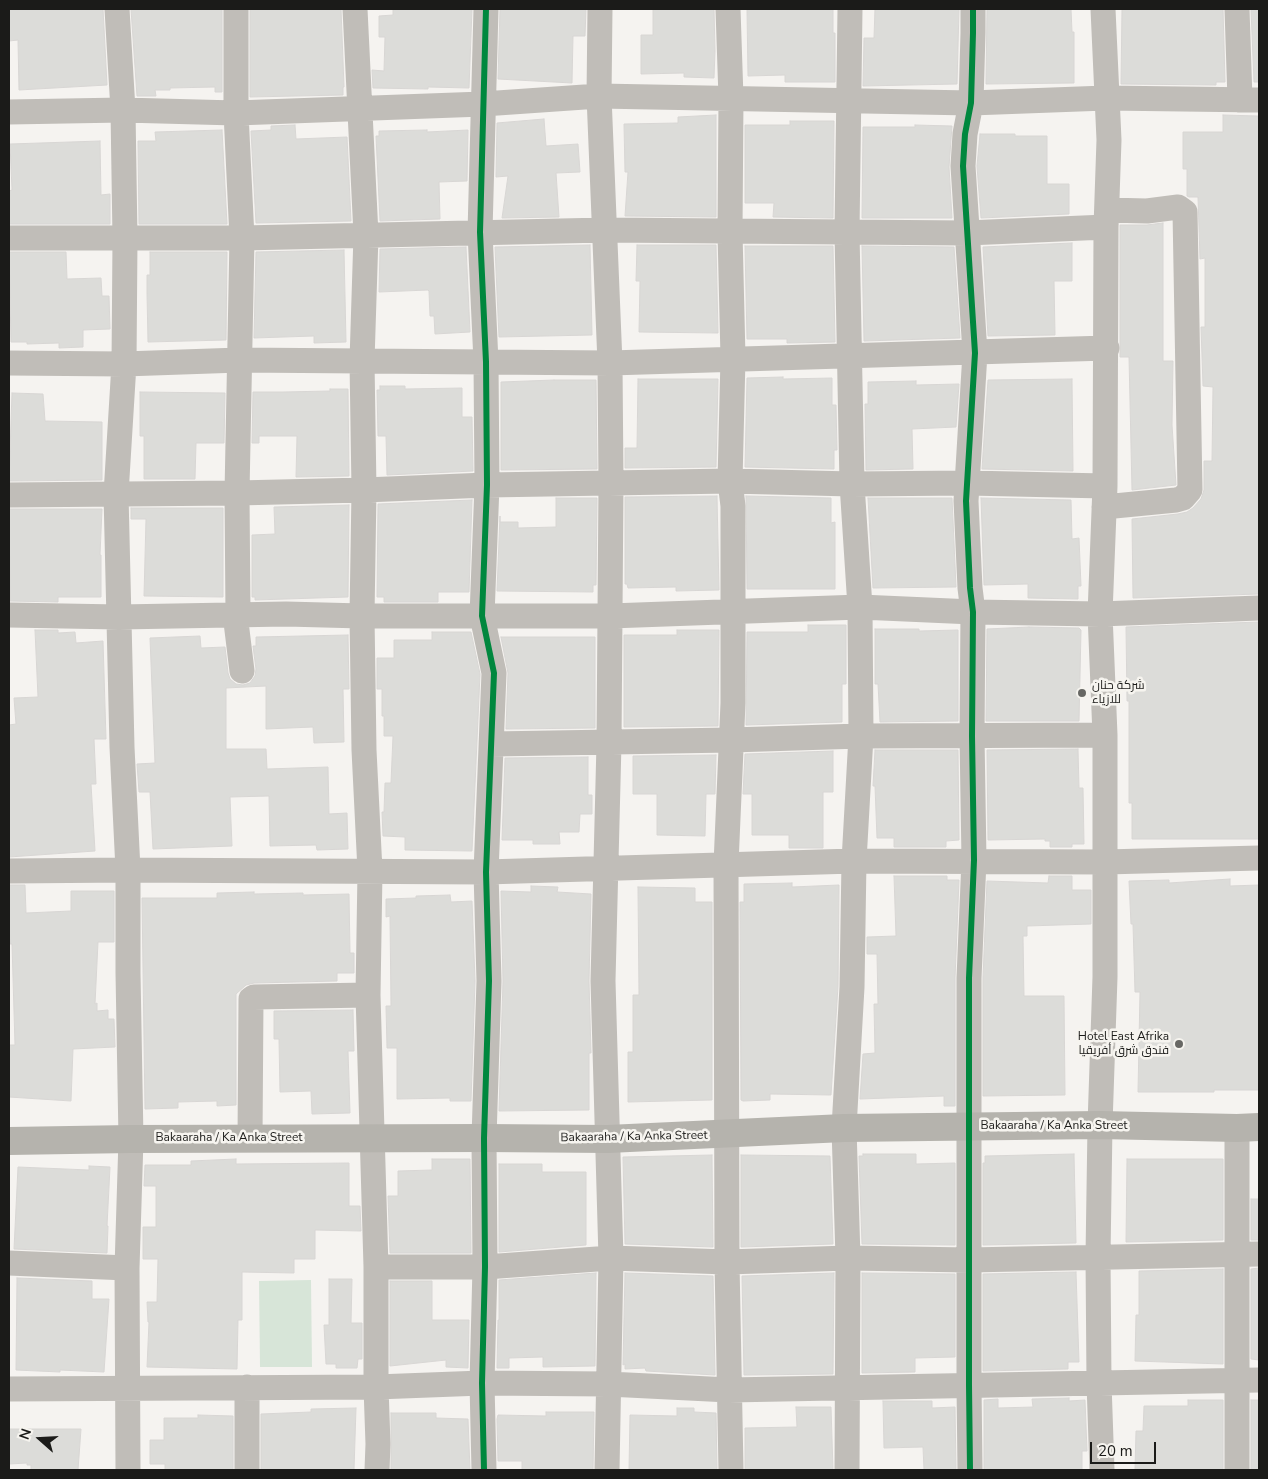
<!DOCTYPE html>
<meta charset="utf-8">
<style>
body{margin:0}
#map{position:relative;width:1268px;height:1479px;overflow:hidden;background:#f5f3f0;font-family:"Nunito Sans",sans-serif}
canvas{display:block}
.frame{position:absolute;inset:0;border:10px solid #1b1b19;pointer-events:none}
.north{position:absolute;left:15px;top:1414px;width:50px;height:50px;-webkit-text-stroke:4px #f6f4ef;paint-order:stroke;rotate:289deg;font-size:14px;font-weight:700;line-height:20px;text-align:center;color:#1b1b19}
.north::after{content:'';display:block;margin:auto;width:18px;height:22px;background:#1b1b19;clip-path:polygon(50% 0,100% 100%,50% 72%,0 100%)}
.scale{position:absolute;left:1090px;top:1442px;width:66px;height:22px;box-sizing:border-box;border:2px solid #1b1b19;border-top:0;padding-left:6px;font-size:15px;line-height:18px;white-space:nowrap;color:#1b1b19;-webkit-text-stroke:4px #f6f4ef;paint-order:stroke}
</style>
<div id="map">
<canvas width="1268" height="1479"></canvas>
<div class="frame"></div>
<div class="north">N</div>
<div class="scale">20 m</div>
</div>
<script>
const c = document.querySelector('canvas').getContext('2d');
c.lineJoin = 'round';
function fill(path, color) {
  c.fillStyle = color;
  c.fill(path, 'evenodd');
}
function shape(rows) {
  const path = new Path2D();
  for (const r of rows) {
    path.moveTo(r[0], r[1]);
    for (let i = 2; i < r.length; i += 2) path.lineTo(r[i], r[i + 1]);
  }
  return path;
}
function stroke(path, color, width, dash) {
  c.strokeStyle = color;
  c.lineWidth = width;
  c.lineCap = dash ? 'butt' : 'round';
  c.setLineDash(dash || []);
  c.stroke(path);
}
function write(font, color, halo, rows, align = 'center') {
  c.font = font + ' "Nunito Sans",Cairo,sans-serif';
  c.lineWidth = 5;
  c.setLineDash([]);
  c.textBaseline = 'middle';
  c.strokeStyle = halo;
  c.fillStyle = color;
  for (const [text, x, y, turn = 0] of rows) {
    c.save();
    c.translate(x, y);
    c.rotate((+turn || 0) * Math.PI / 180);
    c.textAlign = isNaN(turn) ? turn : align;
    if (halo) c.strokeText(text, 0, 0);
    c.fillText(text, 0, 0);
    c.restore();
  }
}
const green = shape([
 [311,1280,312,1367,260,1367,259,1281]
]);
const building = shape([
 [9,9,103,9,107,85,19,90,18,40,9,41,9,9],
 [131,9,222,9,222,92,215,92,215,87,170,88,170,90,155,90,156,96,137,96,131,9],
 [250,9,341,9,344,87,343,87,343,95,250,97,250,9],
 [393,9,472,9,469,88,428,87,428,89,373,88,372,70,384,71,385,37,379,37,379,16,393,15,393,9],
 [500,9,586,9,585,36,573,36,572,83,498,79,500,9],
 [653,9,714,9,715,51,714,78,684,77,684,73,641,74,641,35,653,35,653,9],
 [747,9,833,9,833,33,835,33,835,82,785,82,785,75,748,76,747,9],
 [875,9,959,9,957,84,863,86,864,38,874,38,875,9],
 [987,9,1071,9,1072,32,1074,32,1074,83,986,84,987,9],
 [1122,9,1223,9,1225,82,1216,82,1216,85,1121,84,1122,9],
 [1251,9,1259,9,1259,82,1254,82,1251,9],
 [716,115,716,217,625,216,628,172,625,172,624,124,678,123,678,117,716,115],
 [1223,115,1258,116,1258,119,1259,119,1259,594,1133,598,1132,519,1178,514,1187,512,1193,508,1201,499,1204,490,1204,461,1212,461,1213,387,1203,386,1201,327,1205,327,1205,258,1200,259,1198,197,1189,197,1187,196,1187,169,1183,169,1183,132,1223,132,1223,115],
 [544,119,546,146,578,144,580,172,556,173,559,217,502,218,508,176,496,177,497,123,544,119],
 [790,121,834,121,833,218,773,217,774,203,745,203,745,125,790,125,790,121],
 [295,125,296,139,347,137,351,221,256,223,251,131,271,130,271,126,295,125],
 [915,125,952,126,949,167,952,218,862,218,863,127,915,127,915,125],
 [222,130,227,224,139,224,138,141,156,141,155,132,222,130],
 [427,130,427,132,468,130,467,181,439,182,440,219,380,221,376,136,379,136,379,131,427,130],
 [980,134,1015,134,1015,136,1047,136,1047,184,1069,184,1069,214,981,218,977,166,980,134],
 [100,141,101,195,110,194,110,224,9,224,9,191,12,190,10,144,100,141],
 [1163,223,1163,361,1173,361,1172,425,1176,485,1132,490,1129,357,1120,357,1120,225,1147,225,1163,223],
 [1072,243,1072,281,1054,281,1055,335,988,336,983,247,1072,243],
 [590,245,592,335,499,337,495,247,590,245],
 [637,245,716,245,718,333,639,332,640,281,636,281,637,245],
 [745,246,833,246,835,342,787,343,787,339,747,339,745,246],
 [862,246,954,247,960,338,864,341,862,246],
 [466,247,470,332,435,334,434,316,430,316,429,291,428,290,379,292,380,249,466,247],
 [344,250,346,342,314,343,314,336,254,338,256,252,344,250],
 [9,252,66,252,67,279,101,278,102,296,109,296,110,329,83,330,83,347,59,348,59,343,27,344,27,342,11,342,9,252],
 [150,252,227,252,226,340,148,342,147,293,147,275,150,275,150,252],
 [783,377,783,379,832,378,832,405,836,405,837,450,834,450,834,469,745,467,747,378,783,377],
 [638,379,718,379,716,467,625,468,625,448,637,448,638,379],
 [1072,379,1073,471,982,469,988,380,1072,379],
 [554,380,596,380,597,469,501,470,501,382,554,380],
 [916,381,916,385,959,384,956,427,912,429,913,469,866,470,865,404,868,404,868,382,916,381],
 [380,386,405,386,405,389,462,388,462,417,472,417,473,471,387,475,386,436,378,436,377,390,380,390,380,386],
 [330,389,348,389,349,476,296,477,297,436,259,436,259,443,252,443,253,392,283,392,330,391,330,389],
 [140,392,225,393,224,443,196,443,195,479,144,479,144,436,140,436,140,392],
 [12,393,43,394,45,421,102,422,102,480,9,481,12,393],
 [717,496,719,590,676,591,676,587,628,588,627,584,625,584,625,497,717,496],
 [746,496,831,498,831,523,835,522,835,589,747,589,746,496],
 [556,498,597,498,596,585,593,585,593,592,497,591,500,516,500,522,518,522,518,528,556,527,556,498],
 [868,498,952,498,956,587,873,588,868,498],
 [981,498,1071,500,1072,539,1079,538,1081,586,1078,586,1078,599,1028,598,1028,584,984,585,981,498],
 [472,500,469,592,438,592,438,602,384,602,384,597,377,597,378,504,472,500],
 [349,505,348,597,255,600,255,597,252,597,252,535,275,534,274,507,349,505],
 [131,508,223,508,223,597,144,596,146,519,131,519,131,508],
 [9,509,102,509,100,555,101,555,101,597,58,597,58,602,10,601,9,509],
 [1259,622,1259,839,1132,839,1132,803,1129,803,1129,701,1127,701,1126,627,1259,622],
 [808,625,846,625,846,684,842,684,842,722,746,725,747,632,808,632,808,625],
 [1029,627,1079,628,1081,630,1079,721,986,721,987,629,1029,627],
 [875,629,919,629,919,631,958,630,958,721,880,722,878,684,875,684,875,629],
 [35,630,58,630,58,633,75,632,76,643,103,641,106,739,94,739,96,784,91,784,95,851,9,857,9,725,16,724,14,698,38,697,35,630],
 [677,630,719,630,718,726,624,727,624,635,677,635,677,630],
 [432,632,471,632,480,674,472,851,405,850,405,837,383,836,382,812,384,812,385,783,391,783,393,736,384,736,384,716,382,716,382,689,377,689,377,658,394,658,394,640,432,640,432,632],
 [348,635,349,689,343,689,344,742,314,743,313,727,266,729,266,686,226,688,226,749,266,749,267,769,328,767,329,814,347,813,348,849,317,850,316,845,270,846,269,796,230,797,232,846,153,849,150,792,139,792,137,764,155,763,150,638,200,636,201,648,225,647,228,673,230,679,236,684,243,685,250,683,255,676,256,669,253,646,256,646,256,637,348,635],
 [501,637,595,637,595,728,506,729,508,673,501,637],
 [1078,749,1079,788,1083,788,1084,844,1072,844,1072,847,1050,847,1050,841,1045,841,1045,839,988,840,987,750,1078,749],
 [875,750,958,750,959,840,946,841,946,847,894,847,894,838,877,838,875,786,873,786,875,750],
 [833,751,833,792,823,792,823,848,789,848,789,835,752,835,752,794,743,794,745,754,833,751],
 [716,755,715,794,706,794,705,836,657,835,657,794,633,794,633,756,716,755],
 [588,757,588,795,592,795,592,814,580,814,579,832,559,832,560,844,533,844,533,840,502,840,505,758,588,757],
 [894,876,947,876,947,880,959,880,955,978,955,1106,944,1106,944,1096,860,1099,863,1054,875,1053,874,1004,878,1004,877,954,867,954,867,937,896,936,894,876],
 [1049,876,1072,876,1072,890,1091,890,1091,924,1027,926,1027,936,1023,936,1024,996,1064,996,1065,1095,983,1096,983,978,987,881,1048,883,1049,876],
 [1230,879,1230,886,1259,885,1259,1090,1214,1090,1214,1092,1138,1092,1140,992,1135,992,1133,924,1131,924,1129,881,1169,880,1169,883,1230,879],
 [792,883,792,887,839,885,838,986,831,1095,770,1094,770,1100,743,1101,741,1100,740,902,744,902,744,884,792,883],
 [9,885,25,885,26,913,71,911,71,891,114,891,114,942,98,942,95,1004,97,1003,97,1011,108,1010,108,1019,114,1019,115,1047,73,1049,71,1101,9,1097,9,1045,15,1045,12,944,10,944,9,934,9,885],
 [531,886,558,887,557,892,591,894,589,981,591,1053,589,1053,589,1110,499,1111,503,981,501,891,531,892,531,886],
 [638,887,695,888,695,902,712,902,712,1100,628,1102,628,1052,633,1052,633,995,639,995,638,887],
 [254,892,254,894,303,893,303,895,349,894,350,953,354,953,354,973,337,973,337,981,254,983,246,985,236,994,236,1105,217,1106,217,1101,178,1102,178,1108,145,1109,142,898,217,898,217,893,254,892],
 [450,895,451,902,472,901,475,981,471,1101,450,1101,450,1098,397,1099,397,1048,387,1048,386,1006,391,1006,390,916,386,917,386,899,416,898,416,896,450,895],
 [353,1010,354,1051,348,1051,350,1113,312,1114,311,1091,280,1092,279,1039,274,1039,274,1011,353,1010],
 [863,1154,916,1154,916,1164,955,1163,955,1245,862,1244,859,1156,863,1156,863,1154],
 [1074,1154,1076,1243,983,1245,983,1163,985,1163,985,1156,1074,1154],
 [712,1155,713,1247,625,1244,623,1157,712,1155],
 [741,1155,830,1156,833,1244,741,1247,741,1155],
 [236,1159,236,1164,349,1163,349,1206,360,1206,361,1231,315,1230,315,1259,294,1259,294,1273,242,1272,242,1320,238,1320,237,1369,147,1367,149,1322,148,1322,147,1302,157,1302,158,1259,143,1259,143,1227,156,1227,156,1186,144,1186,145,1165,191,1165,191,1161,236,1159],
 [432,1159,470,1159,471,1253,390,1253,388,1196,398,1196,398,1171,432,1170,432,1159],
 [1127,1159,1223,1159,1223,1240,1126,1242,1127,1159],
 [499,1164,542,1164,542,1172,586,1172,586,1245,499,1252,499,1164],
 [89,1166,110,1167,107,1226,108,1226,107,1253,14,1249,18,1167,89,1170,89,1166],
 [1251,1199,1259,1199,1259,1240,1251,1240,1251,1199],
 [1259,1268,1259,1360,1251,1359,1251,1269,1259,1268],
 [1223,1269,1223,1364,1135,1361,1136,1315,1139,1315,1139,1271,1223,1269],
 [1076,1272,1079,1362,1068,1362,1068,1369,983,1371,983,1274,1076,1272],
 [596,1273,595,1366,543,1367,543,1357,509,1358,509,1368,497,1368,498,1320,499,1320,499,1280,596,1273],
 [625,1273,713,1276,715,1375,646,1371,645,1368,625,1369,625,1364,623,1365,625,1273],
 [834,1273,833,1374,744,1375,742,1276,834,1273],
 [862,1273,955,1274,955,1357,915,1358,915,1372,862,1373,862,1273],
 [17,1278,92,1281,92,1299,109,1299,104,1372,60,1370,60,1372,16,1370,17,1278],
 [329,1279,352,1279,351,1323,362,1323,362,1359,358,1359,357,1368,336,1368,336,1364,326,1364,324,1325,329,1325,329,1279],
 [390,1281,432,1281,432,1320,469,1320,468,1368,446,1367,446,1360,390,1366,390,1281],
 [1069,1398,1069,1401,1085,1400,1087,1451,1082,1451,1082,1470,984,1470,984,1400,998,1399,998,1408,1033,1407,1032,1399,1069,1398],
 [1188,1400,1223,1400,1223,1470,1135,1470,1136,1431,1143,1431,1144,1406,1188,1406,1188,1400],
 [1251,1400,1259,1400,1259,1470,1251,1470,1251,1400],
 [883,1401,932,1401,932,1408,955,1407,956,1470,924,1470,923,1447,884,1448,883,1401],
 [796,1407,831,1407,833,1470,745,1470,745,1428,797,1427,796,1407],
 [356,1408,354,1470,261,1470,261,1414,311,1412,311,1409,356,1408],
 [677,1408,694,1408,694,1412,716,1413,717,1470,629,1470,630,1415,677,1416,677,1408],
 [546,1412,594,1412,593,1470,522,1470,522,1461,498,1461,497,1419,498,1415,546,1416,546,1412],
 [391,1413,436,1413,436,1418,468,1419,470,1470,391,1470,391,1413],
 [198,1415,233,1416,233,1470,165,1470,165,1464,150,1464,150,1440,164,1440,164,1418,198,1418,198,1415],
 [9,1429,81,1429,78,1470,31,1470,31,1465,27,1465,27,1463,9,1464,9,1429]
]);
const street = shape([
 [117,9,123,110,125,239,124,364,116,494,122,747,128,870,128,973,131,1139,127,1268,128,1470],
 [236,9,236,113,242,238,237,493,238,615,236,622,242,671],
 [355,9,366,235,362,361,364,490,362,616,364,750,370,871,368,995,376,1267,376,1387,378,1444,377,1470],
 [600,9,599,96,610,363,611,483,609,743,603,981,611,1258,607,1470],
 [728,9,731,98,730,232,733,358,730,481,733,506,733,703,726,864,727,1262,731,1470],
 [1237,9,1240,100],
 [9,112,123,110,236,113,483,104,599,96,971,103,1106,98,1259,100],
 [9,238,242,238,606,230,967,233,1106,227],
 [9,363,124,364,240,360,610,363,1107,348],
 [9,495,237,493,364,490,487,485,730,481,852,484,968,483,1105,486],
 [1104,507,1176,500,1183,498,1190,490,1185,212,1178,207,1147,211,1107,210],
 [9,615,119,617,286,614,362,616,610,616,860,607,973,612,1100,614,1259,608],
 [492,744,731,740,861,736,1105,735],
 [9,871,128,870,486,872,854,861,1105,862,1259,858],
 [1237,1128,1237,1470],
 [250,1139,251,999,254,997,368,995],
 [9,1263,127,1268],
 [376,1267,485,1267,611,1258,727,1262,848,1258,969,1260,1259,1254],
 [247,1387,247,1470],
 [9,1389,376,1387,482,1383,608,1384,729,1390,1259,1380],
 [484,1470,482,1383,485,1267,484,1138,489,981,486,872,494,673,482,616,487,485,486,362,480,232,486,9],
 [847,1470,848,1258,844,1128,852,987,854,861,861,736,860,607,852,484,847,232,850,9],
 [970,1470,969,1385,969,978,974,860,972,736,973,612,970,588,966,501,975,353,963,166,965,134,971,103,973,33,973,9],
 [1102,1470,1099,1383,1098,1256,1100,1125,1105,977,1105,735,1100,614,1105,486,1106,227,1109,140,1103,9]
]);
const secondary = shape([
 [9,1141,131,1139,484,1138,608,1139,844,1128,1100,1125,1237,1128,1259,1127]
]);
const cycleway = shape([
 [484,1470,482,1383,485,1267,484,1138,489,981,486,872,494,673,482,616,487,485,486,362,480,232,486,9],
 [970,1470,969,1385,969,978,974,860,972,736,973,612,970,588,966,501,975,353,963,166,965,134,971,103,973,33,973,9]
]);
const markers = [
 [1082,693,5,"#676764"],
 [1179,1044,5,"#676764"]
];
const poiNames = [
 ["شركة حنان",1092,686],
 ["للازياء",1092,700],
 ["Hotel East Afrika",1169,1037,"right"],
 ["فندق شرق أفريقيا",1169,1051,"right"]
];
const streetNames = [
 ["Bakaaraha / Ka Anka Street",1054,1126],
 ["Bakaaraha / Ka Anka Street",634,1137,-1],
 ["Bakaaraha / Ka Anka Street",229,1138]
];
fill(green, '#d7e5d8');
fill(building, '#dcdcd9');
stroke(building, '#d8d6d4', 1);
stroke(street, '#c0bdb8', 25);
stroke(secondary, '#b5b3ad', 28);
stroke(cycleway, '#00873e', 6);
for (const [x, y, r, color] of markers) {
  const dot = new Path2D();
  dot.arc(x, y, r, 0, 2 * Math.PI);
  c.fillStyle = color;
  c.fill(dot);
  stroke(dot, '#f6f4ef', 2);
}
write('12px', '#1b1b19', '#f6f4ef', poiNames, 'left');
write('12px', '#1b1b19', '#f6f4ef', streetNames);
</script>
